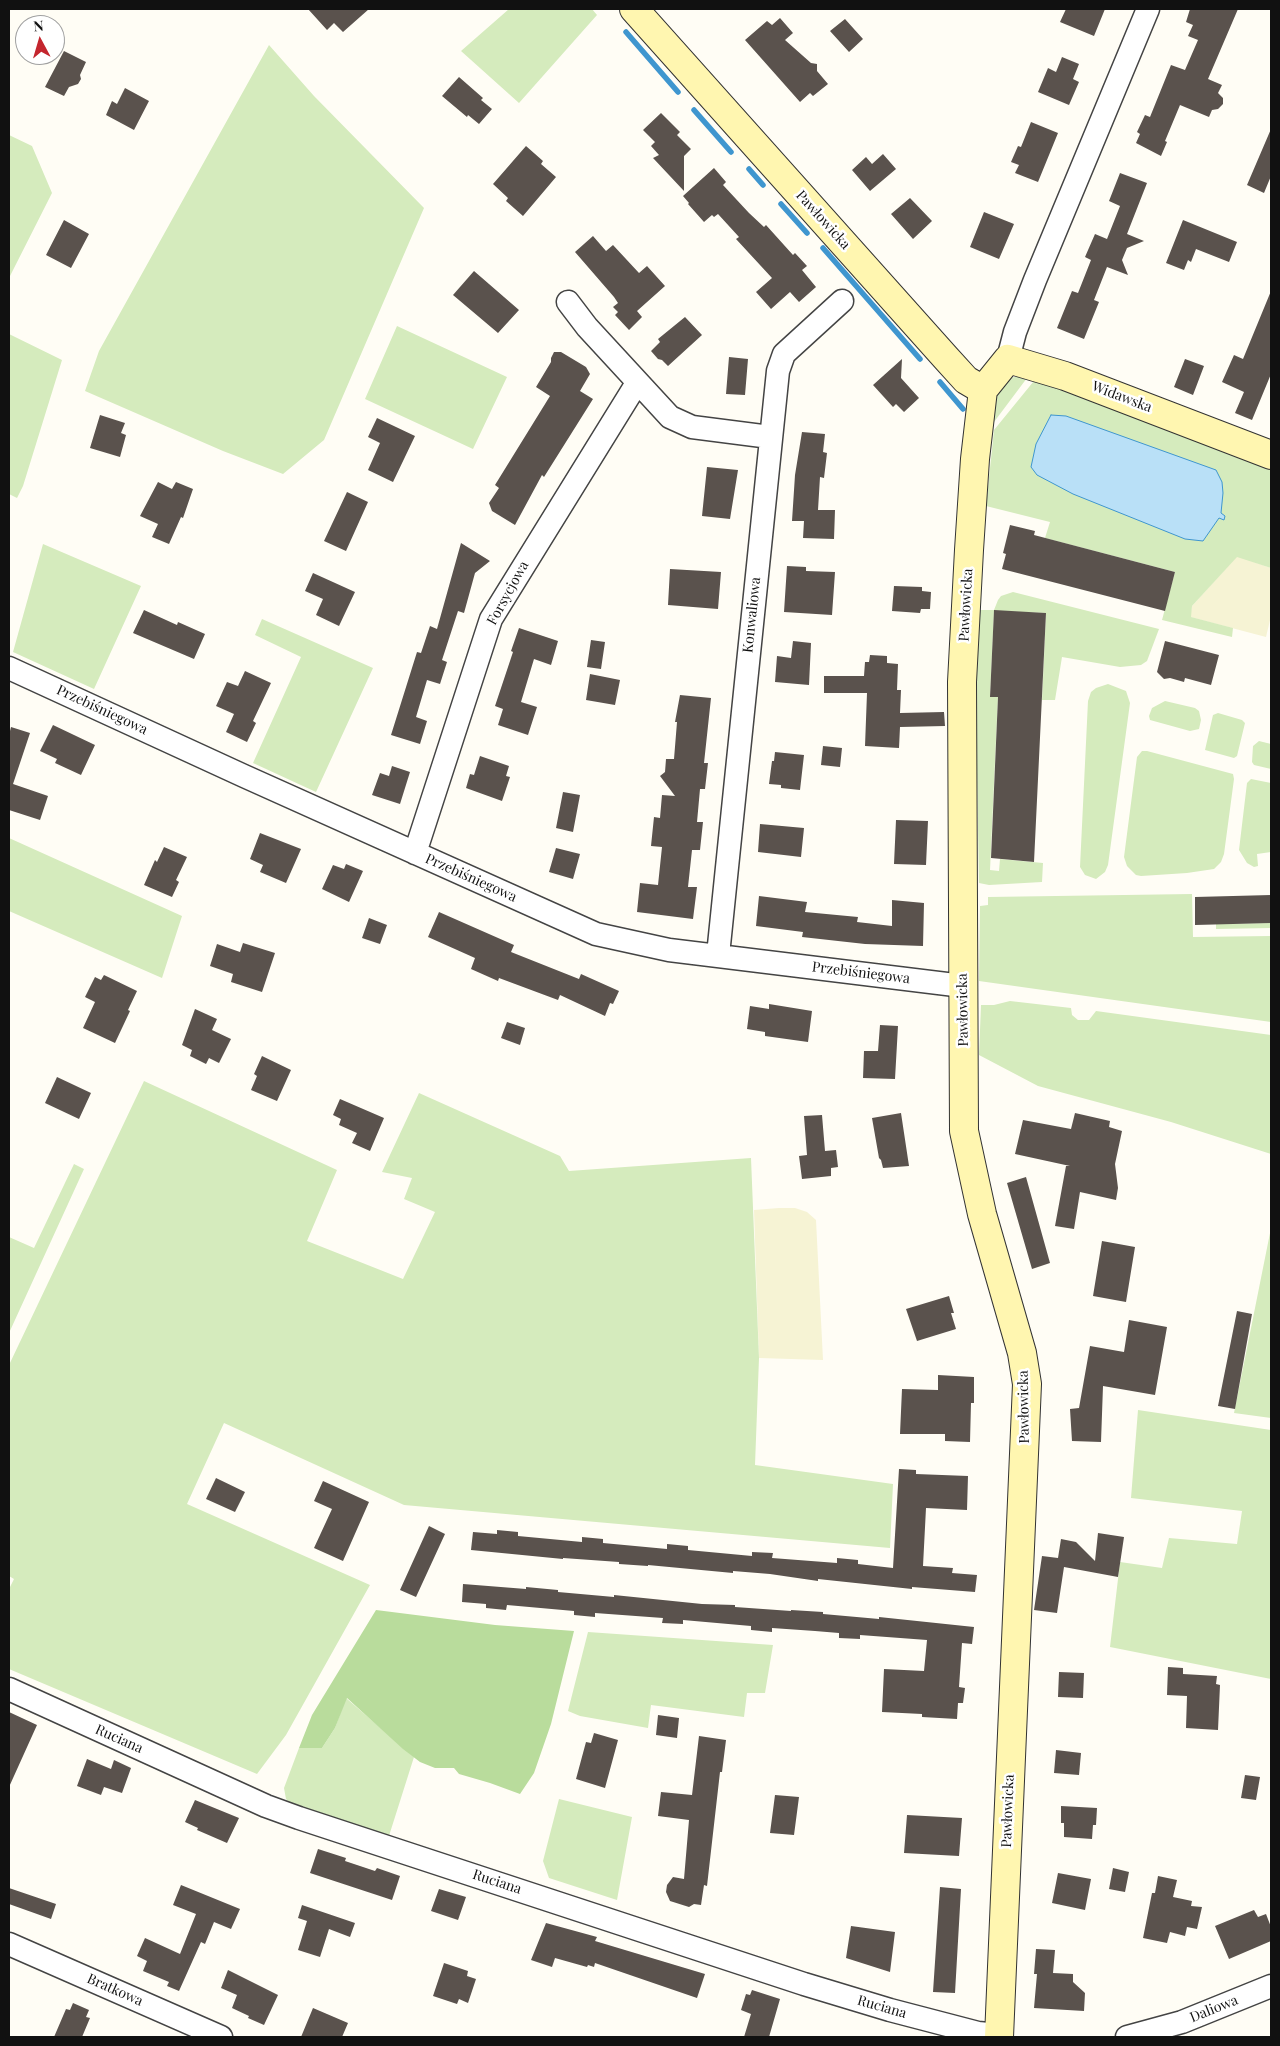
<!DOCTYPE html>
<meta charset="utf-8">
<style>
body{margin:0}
#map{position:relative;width:1280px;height:2046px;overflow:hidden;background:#fffdf5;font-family:"Playfair Display",serif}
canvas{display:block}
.frame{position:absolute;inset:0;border:10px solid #111;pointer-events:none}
.north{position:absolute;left:15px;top:15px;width:50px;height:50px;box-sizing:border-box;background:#fff;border:1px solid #a0a0a0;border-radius:50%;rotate:354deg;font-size:14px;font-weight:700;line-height:20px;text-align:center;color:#111}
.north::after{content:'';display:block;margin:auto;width:18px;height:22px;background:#c4262e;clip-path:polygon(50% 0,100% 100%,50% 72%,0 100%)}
</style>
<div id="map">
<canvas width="1280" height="2046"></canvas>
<div class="frame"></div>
<div class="north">N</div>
</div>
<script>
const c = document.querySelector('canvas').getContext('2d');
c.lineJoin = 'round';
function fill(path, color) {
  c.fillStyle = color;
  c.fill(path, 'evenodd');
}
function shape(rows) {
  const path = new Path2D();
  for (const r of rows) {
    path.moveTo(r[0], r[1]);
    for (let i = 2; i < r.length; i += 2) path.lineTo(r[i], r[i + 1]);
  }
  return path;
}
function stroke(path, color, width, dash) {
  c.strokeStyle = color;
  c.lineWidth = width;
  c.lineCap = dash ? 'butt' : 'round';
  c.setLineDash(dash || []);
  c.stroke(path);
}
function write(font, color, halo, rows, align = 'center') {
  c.font = font + ' "Playfair Display",serif';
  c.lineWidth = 5;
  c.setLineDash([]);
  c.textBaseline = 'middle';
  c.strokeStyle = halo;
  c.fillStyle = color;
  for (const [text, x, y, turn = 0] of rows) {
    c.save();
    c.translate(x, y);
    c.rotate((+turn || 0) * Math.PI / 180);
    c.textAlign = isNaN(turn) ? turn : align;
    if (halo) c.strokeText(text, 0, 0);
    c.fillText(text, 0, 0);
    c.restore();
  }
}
const farmland = shape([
 [1237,556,1271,568,1271,616,1266,637,1190,617,1192,606],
 [779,1208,795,1208,807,1212,816,1220,823,1360,759,1358,754,1210]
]);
const green = shape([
 [509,9,592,9,597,15,519,103,461,51],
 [269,45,314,96,424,208,324,440,283,474,223,451,85,391,99,351],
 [9,135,32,146,52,193,9,278],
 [397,326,507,377,473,449,365,399],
 [9,334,62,360,23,486,17,498,9,494],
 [1030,374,991,426,993,398,1010,378],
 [1038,376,1271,464,1271,568,1237,557,1192,606,1191,617,1233,628,1232,637,1162,620,1175,572,1045,538,1050,522,986,506,994,430],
 [43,544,141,586,94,689,13,652],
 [1013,592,1159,629,1147,661,1141,665,1120,667,1062,657,1055,700,1042,700,1046,613,994,611,990,696,998,697,990,870,999,871,1000,859,1043,863,1042,882,989,885,979,883,974,610,994,610,998,600,1001,596],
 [262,619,373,668,316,792,253,763,301,657,255,635],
 [1108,684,1126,691,1130,703,1108,865,1105,872,1096,879,1085,875,1080,867,1088,701,1091,692,1096,688],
 [1165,701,1195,708,1199,711,1201,720,1199,729,1190,731,1150,720,1149,716,1152,708],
 [1218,713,1242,720,1245,723,1237,756,1234,758,1205,750,1213,715],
 [1259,741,1271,744,1271,769,1254,765,1252,762,1253,746],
 [1142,751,1147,751,1233,774,1234,779,1224,854,1221,862,1214,869,1187,873,1141,876,1136,875,1127,866,1124,857,1137,757],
 [1251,779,1271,783,1271,852,1257,854,1258,866,1254,867,1247,863,1239,850,1247,783],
 [9,838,182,916,162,978,9,911],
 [1192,894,1193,937,1271,936,1271,1022,979,981,980,906,988,905,988,897],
 [1271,923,1271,928,1216,929,1216,924],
 [1010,1001,1071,1008,1072,1015,1078,1020,1089,1020,1096,1011,1271,1035,1271,1154,1171,1122,1038,1086,979,1055,981,1005,994,1005],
 [144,1081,337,1170,307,1241,403,1279,435,1212,404,1199,412,1178,382,1172,419,1093,560,1156,569,1171,751,1158,759,1358,755,1465,893,1484,890,1548,404,1505,224,1423,187,1504,370,1585,286,1735,257,1774,9,1669,9,1589,14,1579,9,1576,9,1365],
 [74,1164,84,1169,9,1333,9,1237,34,1248],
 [1271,1228,1271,1418,1234,1413],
 [1138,1410,1271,1430,1271,1679,1110,1647,1120,1562,1162,1568,1169,1538,1237,1544,1242,1511,1131,1498],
 [588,1632,773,1645,765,1693,747,1693,744,1717,651,1705,648,1728,580,1716,568,1711],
 [346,1698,414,1757,388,1839,293,1807,286,1799,284,1788,299,1748,322,1748,335,1728],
 [559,1799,632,1817,617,1900,549,1878,543,1861]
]);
const forest = shape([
 [376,1610,495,1625,574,1631,551,1724,534,1773,520,1794,490,1783,459,1774,454,1768,435,1768,420,1762,403,1749,347,1698,335,1728,322,1748,299,1748,312,1715]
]);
const water = shape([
 [1051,415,1066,416,1216,470,1222,482,1223,493,1221,513,1225,516,1224,520,1219,518,1203,541,1185,539,1073,494,1037,475,1031,467,1036,444,1051,415]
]);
const stream = shape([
 [626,32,678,92],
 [694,110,731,152],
 [749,169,763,185],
 [781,204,807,233],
 [823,248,920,359],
 [940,382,963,409]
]);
const building = shape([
 [308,9,369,9,343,32,334,23,327,30],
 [1066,9,1105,9,1094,36,1060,22],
 [1190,9,1238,9,1208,79,1222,85,1218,93,1223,98,1223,104,1218,109,1212,110,1209,117,1180,105,1165,141,1167,142,1161,156,1136,143,1140,134,1137,132,1145,115,1150,117,1171,65,1185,70,1198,40,1188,36,1193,25,1186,22],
 [780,18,793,33,785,40,811,63,817,64,817,71,828,84,813,96,810,93,800,102,745,40,767,21,772,25],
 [845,19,863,39,849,52,830,31],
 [64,51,86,62,80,75,81,79,78,84,69,87,64,96,45,87],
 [1062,57,1079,64,1073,79,1079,82,1069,105,1038,92,1048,68,1056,72],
 [459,77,483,98,481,100,492,109,479,124,468,115,467,117,442,96],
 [125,88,149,101,134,130,106,115,112,101,117,104],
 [661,113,680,132,677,135,691,149,684,156,684,191,653,158,659,155,651,146,655,142,643,130],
 [1031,122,1058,133,1038,182,1015,173,1019,165,1011,162,1018,146,1021,147],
 [1271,129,1271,176,1264,193,1247,185],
 [526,146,543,161,541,164,556,177,523,216,506,201,508,198,493,184],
 [883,154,896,169,870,191,852,170,866,157,872,164],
 [714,168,726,182,723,185,749,213,764,227,766,225,793,255,795,253,807,266,802,270,816,287,799,302,790,292,771,309,756,292,772,278,736,239,739,237,718,214,714,217,712,215,704,222,688,204,689,203,683,196],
 [1120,173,1147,183,1127,234,1144,241,1127,248,1122,260,1128,275,1107,267,1094,300,1099,302,1084,339,1057,328,1072,291,1078,293,1091,260,1085,257,1095,234,1107,239,1120,206,1109,201],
 [910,198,932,221,913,239,891,214],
 [984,212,1014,224,999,259,970,247],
 [64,220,89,234,71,268,46,255],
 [1183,220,1237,242,1229,262,1196,249,1191,262,1188,260,1184,270,1166,263],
 [593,236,606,251,613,245,639,273,647,266,665,286,637,311,642,317,629,330,615,315,618,312,613,307,618,303,614,297,575,252],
 [474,271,519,310,498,333,453,295],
 [1271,291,1271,374,1252,420,1235,413,1244,392,1222,382,1234,355,1243,359],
 [685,317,702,335,668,366,662,360,658,359,651,351,660,342,658,339],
 [554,352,561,352,586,367,590,374,580,391,593,399,544,477,542,475,515,525,492,511,489,503,499,488,495,485,550,396,536,387,551,362,551,358],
 [729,357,748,359,745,395,726,394],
 [902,359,901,378,919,398,904,412,896,404,893,407,873,385],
 [1185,359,1204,366,1193,395,1174,387],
 [100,415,125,423,121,433,126,435,120,457,90,448],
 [377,418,415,436,393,482,368,470,380,443,368,437],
 [802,432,825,434,823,452,827,453,824,478,820,477,818,510,835,510,834,539,803,538,804,521,792,521,795,475],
 [707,467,738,470,730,519,702,516],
 [158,482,172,489,176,482,193,489,183,518,181,517,169,544,152,537,158,524,140,516],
 [347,492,368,502,346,551,324,541],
 [1010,525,1035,531,1034,535,1175,572,1165,611,1002,569,1006,554,1003,553],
 [461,543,490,561,475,573,464,613,458,611,442,660,447,662,440,684,427,680,416,717,427,721,420,744,391,735,417,652,421,653,430,626,437,629],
 [787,566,806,567,806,571,835,572,832,615,784,612],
 [670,569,721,572,718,609,668,605],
 [313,573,355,592,339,626,316,615,323,599,305,591],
 [894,586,922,587,922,591,931,592,930,609,921,609,920,613,892,611],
 [144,610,177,625,178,622,205,634,194,659,133,633],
 [994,610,1046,613,1034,862,991,858,998,697,990,697],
 [519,628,558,641,551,665,534,659,521,702,537,707,528,735,498,725,503,709,495,706,513,652,511,651],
 [591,640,605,642,601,669,587,667],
 [793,641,811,643,809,685,775,682,777,656,791,658],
 [1165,641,1219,655,1211,685,1185,678,1184,682,1170,678,1164,679,1157,672],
 [870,655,887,656,887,663,898,664,897,690,901,690,900,713,944,712,945,726,900,727,899,748,865,746,867,693,824,693,824,676,864,676,865,662,869,662],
 [245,671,271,683,253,721,256,723,247,742,226,732,234,714,216,706,227,682,238,686],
 [590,674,620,680,615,705,586,700],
 [680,695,711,698,704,763,708,763,705,789,700,789,697,822,703,822,700,850,692,850,688,887,697,887,693,919,637,912,640,883,658,885,662,847,651,846,654,817,660,818,662,795,675,796,660,776,665,772,666,759,674,759,677,722,675,722],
 [53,725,95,745,81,775,55,763,57,759,40,751],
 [11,727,30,733,13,784,48,796,40,820,9,810,9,735],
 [823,746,842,748,840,767,821,765],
 [775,752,804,755,800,790,781,788,781,785,769,784,772,761,774,761],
 [480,756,509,766,506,776,510,777,502,801,466,788,470,774,474,775],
 [392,766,410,772,400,804,372,795,380,773,389,776],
 [563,792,580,795,573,832,556,828],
 [896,820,928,821,926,865,894,864],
 [760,824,804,828,801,857,758,852],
 [260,833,301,849,286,883,260,872,263,865,250,859],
 [164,847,187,857,176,880,179,882,172,897,144,885,155,860,157,862],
 [556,848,580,854,573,879,549,872],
 [346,864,363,871,349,902,322,889,333,865,344,869],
 [1271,895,1271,923,1195,925,1195,897],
 [759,896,807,902,805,912,858,917,857,922,892,926,892,900,924,903,923,946,865,944,802,937,803,932,756,926],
 [439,912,514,945,511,952,579,979,581,974,619,991,613,1004,610,1003,605,1016,560,995,558,1000,499,978,498,981,471,969,475,958,428,937],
 [369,918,387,925,380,944,362,938],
 [243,943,275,953,262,992,231,982,233,974,210,966,217,944,240,952],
 [104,975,137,991,128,1010,130,1011,115,1043,83,1028,95,1002,85,997,95,977,101,980],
 [769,1004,812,1011,808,1042,765,1036,765,1032,747,1029,750,1006,769,1009],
 [195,1009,217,1019,212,1030,231,1039,219,1063,209,1058,206,1064,190,1056,192,1050,182,1045],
 [507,1022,525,1028,520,1045,501,1038],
 [880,1025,898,1026,895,1079,863,1078,864,1051,878,1051],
 [262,1056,291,1070,277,1101,251,1090,257,1076,254,1074],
 [57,1077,91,1093,79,1119,45,1103],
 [340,1099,384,1118,370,1151,352,1143,357,1133,339,1125,341,1119,333,1115],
 [901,1113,909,1166,883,1168,881,1160,879,1158,872,1118],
 [1075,1113,1110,1121,1109,1127,1122,1131,1115,1164,1118,1188,1116,1200,1080,1192,1074,1229,1055,1226,1066,1166,1070,1166,1015,1154,1023,1120,1071,1129],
 [822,1115,825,1151,836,1150,838,1167,831,1168,831,1176,802,1179,799,1156,807,1155,804,1116],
 [1026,1177,1050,1263,1032,1269,1007,1183],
 [1102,1241,1135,1247,1126,1302,1093,1296],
 [949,1296,954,1313,951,1313,956,1329,917,1341,906,1309],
 [1237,1311,1252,1314,1235,1409,1218,1406],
 [1129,1320,1167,1327,1155,1395,1103,1386,1101,1442,1072,1441,1070,1409,1079,1408,1090,1346,1124,1352],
 [938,1375,974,1377,974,1403,971,1403,970,1442,945,1441,945,1434,900,1434,902,1389,938,1390],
 [899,1469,916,1470,916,1474,968,1476,967,1510,926,1508,923,1566,953,1568,952,1573,977,1575,975,1592,912,1587,912,1589,818,1579,818,1581,770,1574,733,1571,733,1573,648,1565,648,1566,619,1564,619,1562,563,1558,563,1559,471,1550,473,1532,497,1534,497,1530,518,1532,518,1536,582,1542,582,1537,603,1539,603,1543,667,1549,667,1544,688,1546,688,1550,752,1556,752,1552,773,1553,772,1558,837,1563,837,1558,858,1560,858,1564,893,1568],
 [216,1478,245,1492,235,1512,206,1499],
 [323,1481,369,1502,343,1561,314,1548,332,1509,314,1501],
 [429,1526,445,1534,416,1597,400,1590],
 [1098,1533,1124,1537,1118,1577,1064,1567,1057,1613,1034,1610,1042,1556,1058,1558,1061,1539,1076,1542,1095,1561],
 [463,1584,526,1589,526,1587,558,1590,558,1592,614,1597,614,1595,702,1604,735,1605,735,1607,791,1611,791,1610,823,1612,823,1614,879,1619,879,1617,974,1627,972,1644,962,1643,959,1687,965,1688,963,1703,958,1703,957,1719,922,1717,922,1714,882,1712,884,1669,924,1671,927,1640,860,1635,860,1639,839,1638,839,1633,815,1631,772,1628,772,1632,751,1630,751,1626,683,1620,683,1624,662,1623,663,1618,595,1613,595,1617,574,1615,574,1611,507,1605,506,1610,486,1608,486,1604,462,1602],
 [1168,1667,1183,1668,1183,1674,1217,1676,1216,1684,1220,1685,1218,1730,1186,1728,1187,1696,1167,1695],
 [1059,1672,1084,1673,1083,1698,1058,1697],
 [9,1712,37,1725,9,1787],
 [658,1715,679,1718,677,1738,656,1735],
 [594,1733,618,1740,605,1788,576,1779,586,1742,591,1743],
 [699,1736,726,1740,722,1772,720,1772,707,1886,704,1885,701,1905,694,1904,689,1907,670,1901,666,1892,667,1885,673,1877,684,1879,689,1820,658,1816,661,1792,692,1795],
 [1056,1750,1081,1753,1079,1775,1054,1773],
 [87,1759,111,1769,114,1760,131,1768,122,1793,104,1787,101,1795,77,1786],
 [1245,1775,1260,1777,1256,1800,1241,1798],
 [775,1795,799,1797,794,1835,770,1833],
 [195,1800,239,1818,227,1843,197,1830,198,1828,185,1822],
 [1061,1806,1097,1808,1096,1825,1093,1825,1092,1839,1064,1837,1064,1823,1061,1823],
 [907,1815,962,1818,959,1856,904,1853],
 [318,1849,346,1858,345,1861,375,1871,377,1868,400,1876,392,1900,310,1873],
 [1113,1868,1129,1872,1125,1892,1109,1889],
 [1058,1873,1091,1879,1085,1910,1052,1903],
 [1158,1876,1177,1880,1173,1897,1192,1901,1191,1906,1202,1907,1197,1929,1187,1927,1185,1936,1170,1932,1167,1943,1143,1938,1152,1893,1155,1893],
 [181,1885,240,1909,231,1929,214,1922,205,1944,201,1942,179,1991,167,1986,169,1982,143,1971,147,1961,137,1956,145,1938,180,1954,196,1914,173,1905],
 [940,1887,961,1889,955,1993,933,1992],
 [9,1888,56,1904,51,1919,9,1904],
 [439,1889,466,1897,458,1920,431,1911],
 [302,1905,355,1923,350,1937,329,1929,320,1957,298,1950,307,1921,298,1918],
 [1254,1910,1258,1917,1266,1914,1271,1927,1271,1941,1229,1959,1215,1926],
 [546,1923,597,1937,595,1941,705,1974,697,1998,595,1963,594,1967,588,1965,587,1967,555,1958,552,1967,531,1960],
 [851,1926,895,1932,890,1972,846,1958],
 [1036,1949,1055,1950,1053,1973,1073,1974,1073,1982,1085,1993,1084,2011,1034,2008,1037,1974,1034,1974],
 [444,1963,468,1971,467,1976,476,1979,468,2003,459,1999,457,2004,433,1996],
 [228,1970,278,1995,264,2025,248,2018,249,2016,232,2008,237,1995,221,1988],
 [752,1990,780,1999,769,2037,744,2037,751,2014,741,2010,746,1994,750,1995],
 [73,2003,89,2010,86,2017,90,2018,82,2037,54,2037,66,2009,70,2010],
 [313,2008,348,2023,342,2037,301,2037]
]);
const street = shape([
 [568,302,587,327,670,417,692,427,770,437],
 [1008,359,1015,332,1035,280,1148,9],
 [9,668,244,776,596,934,669,950,963,986],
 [415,853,491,619,637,383],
 [718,955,778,371,784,354,842,301],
 [9,1689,266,1806,299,1818,804,1984,890,2010,978,2033,999,2035],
 [9,1944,221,2037],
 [1127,2037,1182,2022,1271,1986]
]);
const secondary = shape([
 [634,9,946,358,966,380,983,390],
 [983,390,975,459,969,550,962,682,964,1131,982,1214,1022,1353,1027,1384,999,2037],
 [983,390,1008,359,1065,376,1271,455]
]);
const streetNames = [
 ["Pawłowicka",823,220,48],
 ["Widawska",1122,397,21],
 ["Forsycjowa",508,593,-61],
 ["Pawłowicka",966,605,-87],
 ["Konwaliowa",752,615,-84],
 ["Przebiśniegowa",102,710,25],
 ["Przebiśniegowa",471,878,24],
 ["Przebiśniegowa",861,973,7],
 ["Pawłowicka",963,1010,-91],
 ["Pawłowicka",1024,1407,-91],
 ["Ruciana",119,1739,24],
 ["Pawłowicka",1008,1811,-88],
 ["Ruciana",497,1882,18],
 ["Bratkowa",115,1990,24],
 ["Ruciana",882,2007,16],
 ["Daliowa",1214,2009,-22]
];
fill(farmland, '#f6f3d4');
fill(green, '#d5ebbd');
fill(forest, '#b9dc9c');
fill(water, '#b9e0f7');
stroke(water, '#3f96cf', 1);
stroke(stream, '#3f96cf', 5.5);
fill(building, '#5a524d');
stroke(street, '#444', 25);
stroke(secondary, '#333', 30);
stroke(street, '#fff', 22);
stroke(secondary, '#fff6b0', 28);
write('14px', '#111', '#fff', streetNames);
</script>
